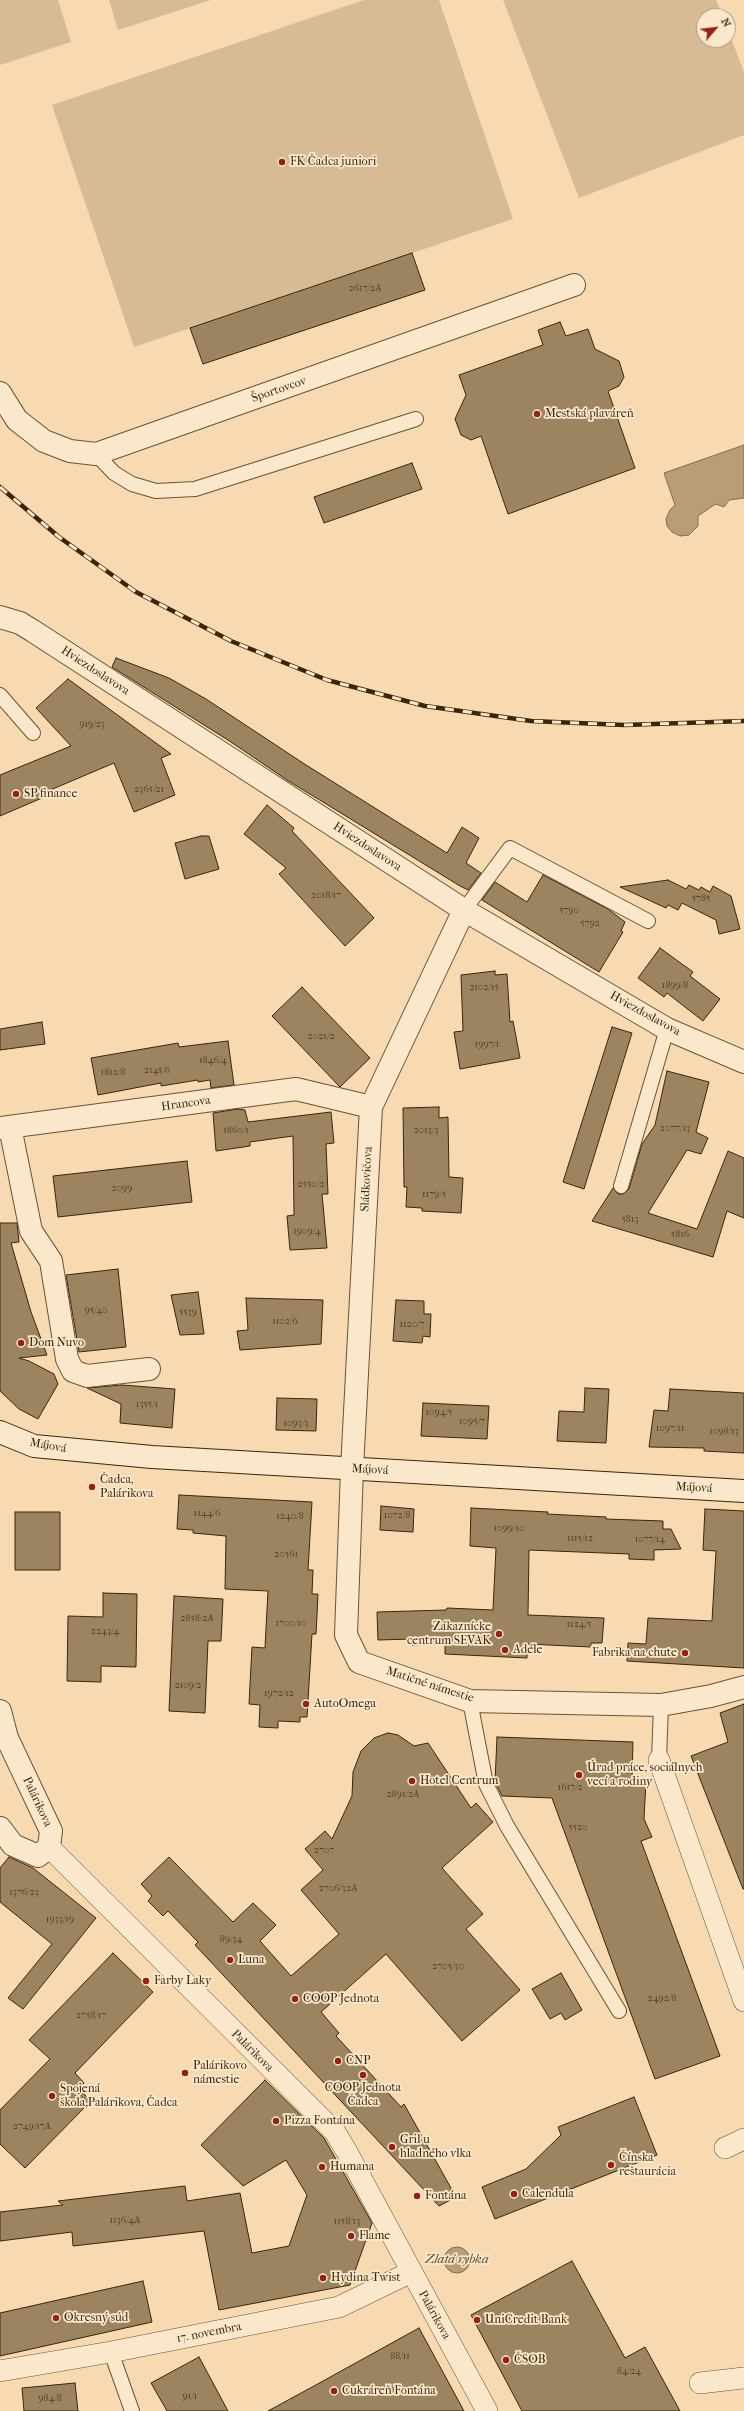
<!DOCTYPE html>
<meta charset="utf-8">
<style>
body{margin:0}
#map{position:relative;width:744px;height:2411px;overflow:hidden;background:#f7dab1;font-family:"IM FELL French Canon",serif}
canvas{display:block}
.north{position:absolute;left:696px;top:8px;width:40px;height:40px;box-sizing:border-box;background:#fae7cc;border:1px solid #ae9a7e;border-radius:50%;rotate:62deg;font-size:11px;font-weight:700;line-height:16px;text-align:center;color:#3b260a}
.north::after{content:'';display:block;margin:auto;width:14px;height:18px;background:#8f2418;clip-path:polygon(50% 0,100% 100%,50% 72%,0 100%)}
</style>
<div id="map">
<canvas width="744" height="2411"></canvas>
<div class="north">N</div>
</div>
<script>
const c = document.querySelector('canvas').getContext('2d');
c.lineJoin = 'round';
function fill(path, color) {
  c.fillStyle = color;
  c.fill(path, 'evenodd');
}
function shape(rows) {
  const path = new Path2D();
  for (const r of rows) {
    if (r.length === 3) {
      path.moveTo(r[0] + r[2], r[1]);
      path.arc(r[0], r[1], r[2], 0, 2 * Math.PI);
      continue;
    }
    path.moveTo(r[0], r[1]);
    for (let i = 2; i < r.length; i += 2) path.lineTo(r[i], r[i + 1]);
  }
  return path;
}
function stroke(path, color, width, dash) {
  c.strokeStyle = color;
  c.lineWidth = width;
  c.lineCap = dash ? 'butt' : 'round';
  c.setLineDash(dash || []);
  c.stroke(path);
}
function write(font, color, halo, rows, align = 'center') {
  c.font = font + ' "IM FELL French Canon",serif';
  c.lineWidth = 3.5;
  c.setLineDash([]);
  c.textBaseline = 'middle';
  c.strokeStyle = halo;
  c.fillStyle = color;
  for (const [text, x, y, turn = 0] of rows) {
    c.save();
    c.translate(x, y);
    c.rotate((+turn || 0) * Math.PI / 180);
    c.textAlign = isNaN(turn) ? turn : align;
    if (halo) c.strokeText(text, 0, 0);
    c.fillText(text, 0, 0);
    c.restore();
  }
}
const green = shape([
 [0,0,58,0,71,42,0,65],
 [109,0,211,0,118,30],
 [364,0,439,0,513,219,134,347,52,105],
 [503,0,716,0,723,16,704,16,704,40,728,40,728,30,744,72,744,135,579,198]
]);
const water = shape([
 [744,445,744,498,729,500,724,507,716,504,711,507,698,516,698,526,689,535,680,536,672,532,667,526,666,519,670,510,675,505,664,473,744,445],
 [457,2260,13]
]);
const building = shape([
 [412,253,425,290,203,364,190,328,412,253],
 [560,322,566,336,588,329,595,349,619,361,624,377,619,386,608,391,635,468,508,514,481,436,471,440,461,435,455,419,466,395,459,375,543,345,538,330,560,322],
 [412,463,422,489,324,523,314,497,412,463],
 [116,658,169,678,206,699,306,765,447,853,462,827,479,838,466,863,481,873,468,890,460,886,287,780,231,742,112,667,116,658],
 [68,679,171,754,161,758,175,795,134,812,114,763,48,791,49,795,0,816,0,775,71,746,36,708,68,679],
 [267,805,294,828,292,831,374,918,345,946,279,874,286,868,244,834,267,805],
 [201,836,209,836,219,869,185,879,175,843,201,836],
 [543,875,608,909,625,922,621,931,623,932,599,972,482,900,495,882,527,902,543,875],
 [668,880,686,889,689,885,699,890,701,887,710,892,713,886,731,896,740,929,719,934,716,920,682,903,678,910,668,905,666,908,620,887,668,880],
 [660,948,693,972,690,976,720,999,703,1021,667,993,664,997,638,978,660,948],
 [495,971,495,975,507,974,510,1022,513,1021,520,1058,460,1069,454,1032,463,1031,461,975,495,971],
 [302,987,370,1058,340,1087,272,1016,302,987],
 [42,1022,45,1044,0,1050,0,1029,42,1022],
 [612,1027,632,1033,584,1189,563,1182,612,1027],
 [228,1041,234,1085,211,1088,210,1080,198,1082,198,1080,161,1086,161,1083,98,1095,91,1058,178,1043,179,1047,228,1041],
 [667,1071,709,1082,696,1132,708,1138,701,1154,687,1150,648,1213,697,1229,728,1151,744,1158,744,1218,727,1211,713,1257,592,1221,613,1188,618,1194,623,1194,629,1189,642,1144,655,1125,667,1071],
 [439,1107,439,1118,448,1117,449,1177,463,1178,461,1213,422,1211,422,1208,406,1207,407,1187,404,1187,403,1108,439,1107],
 [238,1109,245,1110,248,1122,331,1112,334,1143,326,1144,328,1194,322,1194,327,1248,290,1250,287,1216,294,1215,293,1136,250,1142,250,1146,216,1151,213,1113,238,1109],
 [187,1161,192,1202,58,1217,53,1176,187,1161],
 [0,1223,17,1223,19,1242,11,1243,31,1312,47,1355,19,1358,29,1361,54,1374,58,1384,38,1419,19,1409,0,1391,0,1223],
 [118,1269,126,1347,79,1352,66,1275,118,1269],
 [198,1292,204,1334,180,1335,171,1295,198,1292],
 [246,1298,323,1300,321,1344,240,1350,237,1331,248,1330,246,1298],
 [396,1300,424,1301,424,1314,431,1314,430,1337,423,1336,422,1343,393,1341,396,1300],
 [122,1385,175,1389,172,1428,120,1423,121,1404,87,1388,122,1385],
 [585,1388,609,1389,606,1443,557,1441,559,1411,584,1412,585,1388],
 [670,1389,744,1393,744,1453,704,1451,704,1448,649,1447,654,1410,668,1411,670,1389],
 [277,1398,317,1399,316,1431,276,1430,277,1398],
 [423,1403,489,1406,487,1439,421,1436,423,1403],
 [179,1495,312,1502,308,1570,313,1570,312,1594,318,1594,317,1615,316,1634,312,1634,307,1717,300,1717,300,1722,278,1721,278,1728,259,1727,260,1705,249,1704,252,1647,265,1648,268,1591,225,1589,226,1536,193,1533,193,1530,177,1529,179,1495],
 [381,1506,414,1509,413,1532,380,1530,381,1506],
 [471,1508,548,1512,547,1514,606,1517,606,1519,663,1521,663,1529,671,1529,681,1549,654,1550,654,1560,629,1559,629,1554,529,1550,528,1615,604,1618,602,1643,591,1643,591,1647,527,1644,527,1658,445,1654,445,1644,412,1645,412,1639,378,1640,377,1612,446,1610,447,1608,493,1610,496,1548,470,1546,471,1508],
 [705,1509,744,1511,744,1668,627,1661,628,1643,646,1644,648,1618,712,1621,716,1551,703,1550,705,1509],
 [15,1512,60,1512,60,1570,15,1570,15,1512],
 [103,1593,137,1594,136,1667,101,1666,101,1682,67,1681,68,1616,103,1617,103,1593],
 [174,1596,223,1599,221,1641,208,1641,205,1713,169,1711,174,1596],
 [744,1704,744,1889,743,1889,691,1756,728,1742,720,1713,744,1704],
 [388,1733,398,1735,414,1746,428,1743,471,1808,476,1803,493,1822,442,1868,483,1914,466,1929,520,1990,462,2041,386,1954,321,2012,339,2033,336,2036,401,2107,404,2104,456,2197,439,2206,195,1945,198,1942,168,1911,163,1916,148,1901,152,1896,141,1884,169,1857,233,1922,253,1903,276,1925,260,1941,291,1976,339,1934,301,1890,323,1870,305,1849,325,1831,332,1839,352,1796,353,1772,361,1751,374,1738,388,1733],
 [497,1737,633,1742,632,1780,646,1781,644,1819,652,1837,641,1841,720,2056,655,2079,552,1798,502,1796,495,1782,497,1737],
 [9,1857,33,1868,96,1918,23,2009,8,1998,52,1944,0,1902,0,1868,9,1857],
 [113,1953,153,1992,75,2073,84,2083,79,2089,91,2101,25,2168,0,2144,0,2110,50,2059,29,2040,113,1953],
 [561,1973,582,2010,565,2020,561,2013,550,2019,532,1989,561,1973],
 [265,2080,324,2138,372,2223,350,2285,219,2310,204,2231,73,2246,72,2232,0,2241,0,2212,63,2205,58,2201,185,2186,187,2201,240,2193,252,2253,289,2246,307,2195,286,2160,243,2186,201,2145,265,2080],
 [634,2097,657,2155,495,2219,482,2187,526,2169,561,2135,558,2127,634,2097],
 [572,2261,625,2358,645,2347,680,2411,522,2411,471,2315,572,2261],
 [143,2281,152,2322,0,2356,0,2313,143,2281],
 [419,2328,464,2411,268,2411,314,2386,419,2328],
 [199,2357,228,2411,167,2411,151,2383,199,2357],
 [75,2383,78,2411,24,2411,22,2388,75,2383]
]);
const service = shape([
 [96,454,114,473,132,484,156,491,195,489,416,419],
 [0,695,33,733],
 [464,910,510,848,648,921],
 [621,1186,667,1029],
 [470,1701,486,1784,507,1826,619,2011],
 [659,1760,661,1705],
 [111,2352,132,2411]
]);
const pedestrian = shape([
 [659,1760,744,2001],
 [49,1847,335,2132,347,2152,487,2411],
 [725,2148,744,2139],
 [0,2371,111,2352,339,2307,411,2272],
 [700,2383,744,2378]
]);
const minor = shape([
 [0,393,17,420,44,441,70,451,96,454,574,285],
 [0,617,20,623,33,631,464,910,667,1029,744,1062],
 [464,910,371,1107,352,1469,346,1635,359,1662,470,1701,661,1705,711,1696,744,1687],
 [10,1127,31,1231,51,1261,67,1359,73,1371,87,1376,149,1369],
 [0,1128,296,1089,371,1107],
 [0,1711,7,1738,51,1831,49,1847,38,1856,13,1845,0,1828]
]);
const secondary = shape([
 [0,1432,34,1446,152,1457,744,1491]
]);
const rail = shape([
 [0,487,59,537,136,592,231,641,327,680,425,706,531,721,624,725,744,721]
]);
const markers = [
 [282,162,4,"#8f2418"],
 [537,414,4,"#8f2418"],
 [16,794,4,"#8f2418"],
 [21,1343,4,"#8f2418"],
 [92,1487,4,"#8f2418"],
 [499,1634,4,"#8f2418"],
 [505,1650,4,"#8f2418"],
 [685,1653,4,"#8f2418"],
 [306,1704,4,"#8f2418"],
 [579,1775,4,"#8f2418"],
 [412,1781,4,"#8f2418"],
 [230,1960,4,"#8f2418"],
 [146,1981,4,"#8f2418"],
 [295,1999,4,"#8f2418"],
 [338,2061,4,"#8f2418"],
 [185,2073,4,"#8f2418"],
 [363,2075,4,"#8f2418"],
 [52,2096,4,"#8f2418"],
 [276,2121,4,"#8f2418"],
 [392,2147,4,"#8f2418"],
 [611,2165,4,"#8f2418"],
 [322,2167,4,"#8f2418"],
 [514,2194,4,"#8f2418"],
 [417,2196,4,"#8f2418"],
 [351,2236,4,"#8f2418"],
 [323,2278,4,"#8f2418"],
 [56,2318,4,"#8f2418"],
 [477,2320,4,"#8f2418"],
 [506,2360,4,"#8f2418"],
 [334,2391,4,"#8f2418"]
];
const numberNames = [
 ["2617/2A",365,289],
 ["919/23",92,725],
 ["2365/21",149,790],
 ["2018/17",326,896],
 ["5785",701,899],
 ["5790",569,911],
 ["5792",590,924],
 ["1899/8",675,986],
 ["2102/15",484,988],
 ["2021/2",321,1037],
 ["1997/1",487,1045],
 ["1846/4",213,1061],
 ["2145/6",157,1071],
 ["1812/8",113,1073],
 ["2077/13",675,1129],
 ["1860/1",236,1131],
 ["2013/3",426,1131],
 ["2550/2",311,1185],
 ["2099",122,1189],
 ["1179/5",434,1195],
 ["5813",630,1220],
 ["1909/4",307,1232],
 ["5816",680,1235],
 ["95/40",96,1311],
 ["5539",188,1313],
 ["1102/6",285,1322],
 ["1120/7",412,1325],
 ["1355/1",147,1405],
 ["1094/5",439,1413],
 ["1095/7",472,1422],
 ["1093/3",296,1424],
 ["1097/11",670,1429],
 ["1098/13",724,1432],
 ["1144/6",207,1514],
 ["1072/8",397,1516],
 ["1240/8",290,1517],
 ["1099/10",509,1529],
 ["1115/12",580,1539],
 ["1077/14",650,1540],
 ["20561",286,1555],
 ["2858/2A",197,1619],
 ["1700/10",291,1624],
 ["1124/5",579,1625],
 ["2243/4",105,1632],
 ["2109/2",188,1686],
 ["1972/12",279,1694],
 ["1617/2",570,1788],
 ["2891/2A",403,1795],
 ["5520",578,1828],
 ["2707",324,1851],
 ["2706/32A",338,1889],
 ["1376/23",24,1893],
 ["1933/19",60,1920],
 ["89/34",231,1940],
 ["2705/30",448,1967],
 ["2492/8",662,1999],
 ["2758/17",91,2016],
 ["2749/17A",32,2127],
 ["1136/4A",125,2221],
 ["1158/13",347,2222],
 ["88/11",400,2357],
 ["84/24",629,2372],
 ["91/1",190,2397],
 ["984/8",50,2399]
];
const poiNames = [
 ["FK Čadca juniori",290,162],
 ["Mestská plaváreň",545,414],
 ["SP finance",24,794],
 ["Dom Nuvo",29,1343],
 ["Čadca,",100,1480],
 ["Palárikova",100,1494],
 ["Zákaznícke",491,1627,"right"],
 ["centrum SEVAK",491,1641,"right"],
 ["Adéle",513,1650],
 ["Fabrika na chute",677,1653,"right"],
 ["AutoOmega",314,1704],
 ["Úrad práce, sociálnych",587,1768],
 ["vecí a rodiny",587,1782],
 ["Hotel Centrum",420,1781],
 ["Luna",238,1960],
 ["Farby Laky",154,1981],
 ["COOP Jednota",303,1999],
 ["CNP",346,2061],
 ["Palárikovo",193,2066],
 ["námestie",193,2080],
 ["COOP Jednota",363,2088,"center"],
 ["Čadca",363,2102,"center"],
 ["Spojená",60,2089],
 ["škola,Palárikova, Čadca",60,2103],
 ["Pizza Fontána",284,2121],
 ["Gril u",400,2140],
 ["hladného vlka",400,2154],
 ["Čínska",619,2158],
 ["reštaurácia",619,2172],
 ["Humana",330,2167],
 ["Calendula",522,2194],
 ["Fontána",425,2196],
 ["Flame",359,2236],
 ["Hydina Twist",331,2278],
 ["Okresný súd",64,2318],
 ["UniCredit Bank",485,2320],
 ["ČSOB",514,2360],
 ["Cukráreň Fontána",342,2391]
];
const streetNames = [
 ["Športovcov",279,390,-19],
 ["Hviezdoslavova",95,671,33],
 ["Hviezdoslavova",367,847,33],
 ["Hviezdoslavova",645,1014,29],
 ["Hrancova",186,1104,-8],
 ["Sládkovičova",367,1179,-87],
 ["Májová",48,1446,10],
 ["Májová",370,1470,3],
 ["Májová",694,1488,3],
 ["Matičné námestie",430,1685,18],
 ["Palárikova",37,1802,65],
 ["Palárikova",252,2051,45],
 ["Palárikova",434,2315,61],
 ["17. novembra",209,2333,-11]
];
const waterNames = [
 ["Zlatá rybka",457,2260]
];
fill(green, '#d7bb95');
fill(water, '#b79d78');
stroke(water, '#856d4c', 1);
fill(building, '#9d8461');
stroke(building, '#3b260a', 1);
stroke(service, '#6a5334', 16);
stroke(pedestrian, '#6a5334', 22);
stroke(minor, '#6a5334', 24);
stroke(secondary, '#3b260a', 24);
stroke(service, '#fae7cc', 14);
stroke(pedestrian, '#fae7cc', 21);
stroke(minor, '#fae7cc', 22);
stroke(secondary, '#fae7cc', 22);
stroke(rail, '#3b260a', 4.5);
stroke(rail, '#fae7cc', 3, [9]);
for (const [x, y, r, color] of markers) {
  const dot = new Path2D();
  dot.arc(x, y, r, 0, 2 * Math.PI);
  c.fillStyle = color;
  c.fill(dot);
  stroke(dot, '#fae7cc', 1.5);
}
write('10px', '#543e20', null, numberNames);
write('12px', '#3b260a', '#fae7cc', poiNames, 'left');
write('12px', '#3b260a', '#fae7cc', streetNames);
write('italic 13px', '#604a2b', '#fae7cc', waterNames);
</script>
